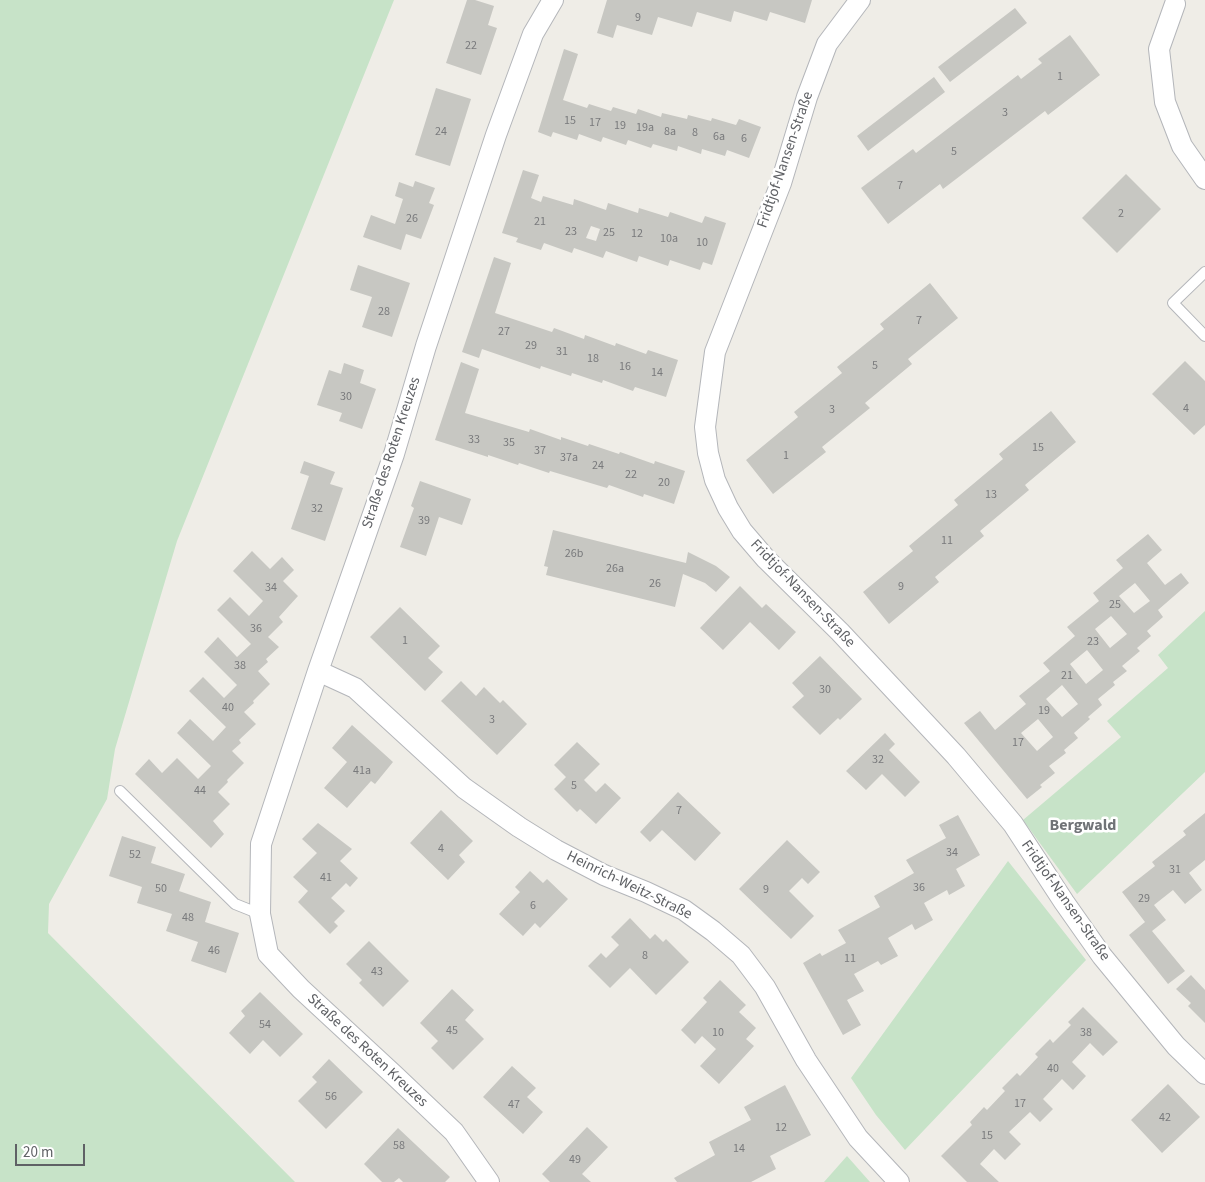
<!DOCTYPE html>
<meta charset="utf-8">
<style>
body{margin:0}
#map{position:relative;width:1205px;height:1182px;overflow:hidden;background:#efede7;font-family:"Source Sans 3",sans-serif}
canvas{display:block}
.scale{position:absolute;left:15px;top:1144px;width:70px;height:22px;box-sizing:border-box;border:2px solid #5f6165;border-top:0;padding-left:6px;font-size:15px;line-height:18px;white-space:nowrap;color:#5f6165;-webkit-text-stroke:4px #fff;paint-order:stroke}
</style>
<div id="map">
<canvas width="1205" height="1182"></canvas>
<div class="scale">20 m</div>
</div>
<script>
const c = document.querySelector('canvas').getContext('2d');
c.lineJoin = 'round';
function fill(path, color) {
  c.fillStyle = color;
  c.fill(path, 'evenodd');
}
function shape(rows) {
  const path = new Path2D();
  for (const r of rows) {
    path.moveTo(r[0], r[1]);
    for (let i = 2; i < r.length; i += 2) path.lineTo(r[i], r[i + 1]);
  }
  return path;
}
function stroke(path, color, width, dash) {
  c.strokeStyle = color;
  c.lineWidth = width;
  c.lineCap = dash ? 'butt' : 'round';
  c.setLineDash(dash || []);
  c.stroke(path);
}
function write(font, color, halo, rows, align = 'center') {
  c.font = font + ' "Source Sans 3",sans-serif';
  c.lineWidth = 5;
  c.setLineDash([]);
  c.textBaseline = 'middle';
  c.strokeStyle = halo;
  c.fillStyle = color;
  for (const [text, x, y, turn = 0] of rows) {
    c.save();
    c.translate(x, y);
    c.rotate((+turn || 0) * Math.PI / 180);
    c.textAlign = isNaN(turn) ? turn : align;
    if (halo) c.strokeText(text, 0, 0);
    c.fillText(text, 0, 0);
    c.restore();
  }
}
const green = shape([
 [0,0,394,0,177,541,115,749,107,799,49,904,48,933,295,1182,0,1182],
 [1205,611,1205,772,1077,894,1023,820,1121,737,1107,721,1168,668,1158,655],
 [1008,861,1086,960,905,1150,876,1115,851,1078],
 [847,1156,870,1182,824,1182]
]);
const building = shape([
 [467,0,475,0,494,6,488,25,497,28,481,75,446,63],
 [607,0,812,0,805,23,770,12,767,21,734,11,731,22,697,12,692,27,658,17,652,35,617,25,613,38,597,33],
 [1015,8,1027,23,950,82,938,67],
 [1070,35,1100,75,1048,115,1045,111,943,189,940,184,888,224,861,188,913,149,916,153,1018,75,1021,79,1042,63,1038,59],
 [564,49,578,54,563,100,587,108,589,104,611,111,613,107,636,114,638,109,661,117,662,113,687,119,688,115,711,121,712,118,736,125,739,119,761,127,749,158,727,150,725,156,702,149,701,154,678,146,677,151,653,144,651,148,628,140,626,145,603,137,601,142,579,134,577,140,553,132,551,137,538,132],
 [934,77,945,92,868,151,857,136],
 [436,88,471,99,450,166,415,155],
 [523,170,539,175,531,198,541,202,543,196,573,205,574,199,606,210,608,203,638,213,639,208,668,217,670,212,702,223,705,216,726,223,712,265,703,262,700,270,670,260,668,266,639,256,637,262,606,251,603,258,574,248,572,253,544,243,541,250,516,242,518,238,502,233],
 [591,226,600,229,596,241,586,238],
 [1126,174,1161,209,1117,253,1082,218],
 [415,181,435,188,429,203,434,205,421,239,406,234,401,250,363,237,371,215,395,224,403,199,395,196,399,182,413,187],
 [494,257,511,263,495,313,552,332,554,328,584,339,585,335,615,346,616,343,646,354,648,350,678,360,666,397,635,387,633,391,603,380,602,383,572,373,571,376,541,366,540,369,482,349,479,358,462,352],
 [358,265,410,283,392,337,362,327,372,297,350,290],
 [930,283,958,318,908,359,912,364,865,403,870,408,822,447,826,452,773,494,746,460,798,417,794,412,842,373,837,367,884,329,880,324],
 [1185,361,1205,381,1205,425,1194,435,1152,394],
 [461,362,479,369,465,413,529,432,530,429,561,440,561,437,588,446,589,444,619,454,620,452,654,464,655,461,685,471,674,504,644,494,643,497,609,485,607,488,550,471,549,473,519,463,518,465,488,455,488,457,435,440],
 [344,363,364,370,360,383,376,389,362,429,339,421,342,413,317,405,329,370,341,374],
 [1051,411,1076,442,1025,485,1029,490,980,531,984,536,935,577,939,582,889,624,863,592,913,551,909,546,958,505,954,500,1003,459,999,454],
 [304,461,335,472,330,484,343,488,325,541,291,529,309,476,300,473],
 [420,481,471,499,462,525,439,517,426,556,400,547,414,508,411,506],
 [553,530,686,563,688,552,716,566,730,577,716,592,705,583,683,574,675,607,546,575,548,567,544,566],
 [1148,534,1162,550,1147,563,1165,585,1181,573,1189,583,1158,610,1163,617,1147,631,1151,636,1137,648,1140,651,1122,666,1127,671,1113,682,1115,685,1098,699,1102,705,1088,717,1090,719,1074,733,1078,738,1064,750,1066,753,1049,766,1055,773,1040,785,1042,787,1027,799,964,723,980,711,995,730,1026,704,1019,696,1050,671,1043,663,1075,636,1067,627,1099,601,1093,593,1123,568,1116,560],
 [1135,583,1150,601,1134,613,1119,596],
 [1111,616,1127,634,1110,648,1095,629],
 [1087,650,1103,670,1086,684,1070,664],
 [1062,685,1078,704,1062,717,1046,699],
 [1038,719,1053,737,1037,751,1021,733],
 [252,551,270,569,282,557,294,570,283,581,298,596,279,617,283,622,268,637,279,647,266,659,268,662,258,671,270,684,253,701,254,703,244,712,256,724,239,740,241,743,232,751,244,763,227,780,228,782,218,792,230,804,213,821,224,834,211,848,135,774,149,759,162,773,177,758,198,779,211,766,177,733,190,719,213,741,226,727,189,691,203,677,224,698,237,685,204,652,218,637,237,657,251,644,217,610,230,597,249,616,263,601,233,571],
 [740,586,762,608,766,604,796,632,779,650,750,622,723,650,700,628],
 [400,607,440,646,428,658,443,672,425,691,370,637],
 [820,656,862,699,840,720,838,718,820,735,792,707,804,696,792,683],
 [461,681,476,696,484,687,500,703,503,700,527,724,497,755,441,701],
 [352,725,393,762,375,784,371,781,347,808,324,788,347,762,332,748],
 [885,733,895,744,889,750,920,782,905,797,882,774,866,790,846,771],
 [577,742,600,764,584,780,596,792,605,783,621,798,596,824,580,809,577,812,554,789,566,777,554,765],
 [678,792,721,833,695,861,662,830,650,842,640,832],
 [441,810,473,841,459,855,465,862,448,880,410,843],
 [1205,813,1205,860,1189,873,1202,890,1185,904,1173,890,1154,905,1166,920,1152,931,1185,971,1168,984,1129,935,1145,922,1122,892,1155,866,1152,862,1186,835,1183,831],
 [958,815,980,855,956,869,965,886,949,895,947,890,924,903,933,920,915,930,912,924,888,938,898,956,881,965,878,961,854,974,864,991,847,1000,861,1025,843,1035,803,963,820,953,822,956,846,943,838,930,880,907,874,896,914,873,906,860,946,838,939,825],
 [318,823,352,849,340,861,358,878,350,887,346,883,331,898,345,911,334,922,338,926,330,934,298,902,308,891,293,877,317,853,302,839],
 [122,836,156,847,151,863,185,874,179,891,211,902,205,922,239,933,226,973,191,961,198,942,166,931,172,914,137,903,142,887,109,876],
 [787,840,820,872,808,884,802,878,789,891,814,916,791,939,739,889],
 [530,871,543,883,547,879,568,899,540,928,535,923,523,936,499,914,520,892,515,887],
 [630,918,650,939,655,934,663,942,666,939,689,962,656,995,630,968,610,988,588,966,601,953,606,958,619,945,611,937],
 [369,941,409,981,383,1007,359,983,362,980,346,964],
 [1191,975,1205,990,1205,1023,1188,1006,1191,1003,1176,989],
 [720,980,746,1005,739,1012,756,1028,746,1039,754,1046,719,1084,700,1066,716,1049,702,1036,695,1044,681,1030,707,1002,703,998],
 [452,989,474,1010,465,1020,484,1039,453,1070,431,1048,438,1041,420,1023],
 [260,992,303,1034,280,1057,263,1040,250,1054,229,1033,245,1016,241,1011],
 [1083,1007,1118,1042,1103,1056,1090,1043,1072,1062,1086,1076,1073,1090,1062,1079,1043,1099,1053,1109,1040,1122,1030,1112,1009,1132,1021,1144,1005,1160,994,1149,980,1164,999,1182,967,1182,941,1156,972,1125,970,1122,984,1107,987,1110,1005,1091,1002,1088,1017,1073,1020,1076,1038,1057,1035,1054,1050,1039,1053,1043,1071,1025,1068,1022],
 [329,1059,363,1092,326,1129,298,1101,317,1082,312,1077],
 [512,1066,536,1088,527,1097,543,1112,523,1134,483,1097],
 [1168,1084,1200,1117,1162,1153,1131,1120],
 [785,1085,811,1135,770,1156,776,1169,751,1182,677,1182,674,1178,715,1155,709,1142,751,1120,744,1107],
 [587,1127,608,1147,582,1174,591,1182,550,1182,542,1174],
 [398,1128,450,1177,445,1182,403,1182,399,1178,394,1182,382,1182,364,1164]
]);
const service = shape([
 [1205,272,1173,303,1205,336],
 [120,791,235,904,260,914]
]);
const minor = shape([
 [860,0,827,44,807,97,781,183,715,352,705,427,708,453,715,480,728,508,742,531,766,559,840,632,956,756,1013,824,1064,902,1102,956,1176,1046,1205,1074],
 [1175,4,1159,49,1165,102,1182,146,1205,179],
 [318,671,355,688,464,788,519,827,556,850,604,875,646,892,684,910,713,931,741,955,765,987,806,1060,858,1138,899,1182],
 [489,1182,454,1132,394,1075,301,989,268,954,260,914,261,844,318,671,394,454,426,346,496,135,533,34,553,0]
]);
const numberNames = [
 ["9",638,18],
 ["22",471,46],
 ["1",1060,77],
 ["3",1005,113],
 ["15",570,121],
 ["17",595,123],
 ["19",620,126],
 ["19a",645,128],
 ["24",441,132],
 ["8a",670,132],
 ["8",695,133],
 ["6a",719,137],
 ["6",744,139],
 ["5",954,152],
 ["7",900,186],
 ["2",1121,214],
 ["26",412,219],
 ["21",540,222],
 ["23",571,232],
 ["25",609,233],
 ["12",637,234],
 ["10a",669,239],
 ["10",702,243],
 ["28",384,312],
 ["7",919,321],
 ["27",504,332],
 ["29",531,346],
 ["31",562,352],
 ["18",593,359],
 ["5",875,366],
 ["16",625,367],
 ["14",657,373],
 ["30",346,397],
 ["4",1186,409],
 ["3",832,410],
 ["33",474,440],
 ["35",509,443],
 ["15",1038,448],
 ["37",540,451],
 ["1",786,456],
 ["37a",569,458],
 ["24",598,466],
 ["22",631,475],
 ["20",664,483],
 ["13",991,495],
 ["32",317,509],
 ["39",424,521],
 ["11",947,541],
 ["26b",574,554],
 ["26a",615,569],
 ["26",655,584],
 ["9",901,587],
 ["34",271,588],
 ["25",1115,605],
 ["36",256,629],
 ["1",405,641],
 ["23",1093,642],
 ["38",240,666],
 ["21",1067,676],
 ["30",825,690],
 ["40",228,708],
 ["19",1044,711],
 ["3",492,720],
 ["17",1018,743],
 ["32",878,760],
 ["41a",362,771],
 ["5",574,786],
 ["44",200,791],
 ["7",679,811],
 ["4",441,849],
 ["34",952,853],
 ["52",135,855],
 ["31",1175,870],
 ["41",326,878],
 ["36",919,888],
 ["50",161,889],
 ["9",766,890],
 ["29",1144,899],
 ["6",533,906],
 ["48",188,918],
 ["46",214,951],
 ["8",645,956],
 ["11",850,959],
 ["43",377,972],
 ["54",265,1025],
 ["45",452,1031],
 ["10",718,1033],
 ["38",1086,1033],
 ["40",1053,1069],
 ["56",331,1097],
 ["17",1020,1104],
 ["47",514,1105],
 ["42",1165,1118],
 ["12",781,1128],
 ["15",987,1136],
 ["58",399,1146],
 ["14",739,1149],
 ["49",575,1160]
];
const streetNames = [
 ["Fridtjof-Nansen-Straße",786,160,-71],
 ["Straße des Roten Kreuzes",392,453,-72],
 ["Fridtjof-Nansen-Straße",802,594,46],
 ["Heinrich-Weitz-Straße",629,886,26],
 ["Fridtjof-Nansen-Straße",1065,901,55],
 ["Straße des Roten Kreuzes",367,1051,43]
];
const neighbourhoodNames = [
 ["Bergwald",1083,826]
];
fill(green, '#c7e3c8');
fill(building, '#c7c7c2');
stroke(service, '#b4b6ba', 12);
stroke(minor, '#b4b6ba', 22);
stroke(service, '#fff', 10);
stroke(minor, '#fff', 20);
write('12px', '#797a7c', null, numberNames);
write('15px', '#5f6165', '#fff', streetNames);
write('bold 16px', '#707377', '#fff', neighbourhoodNames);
</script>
